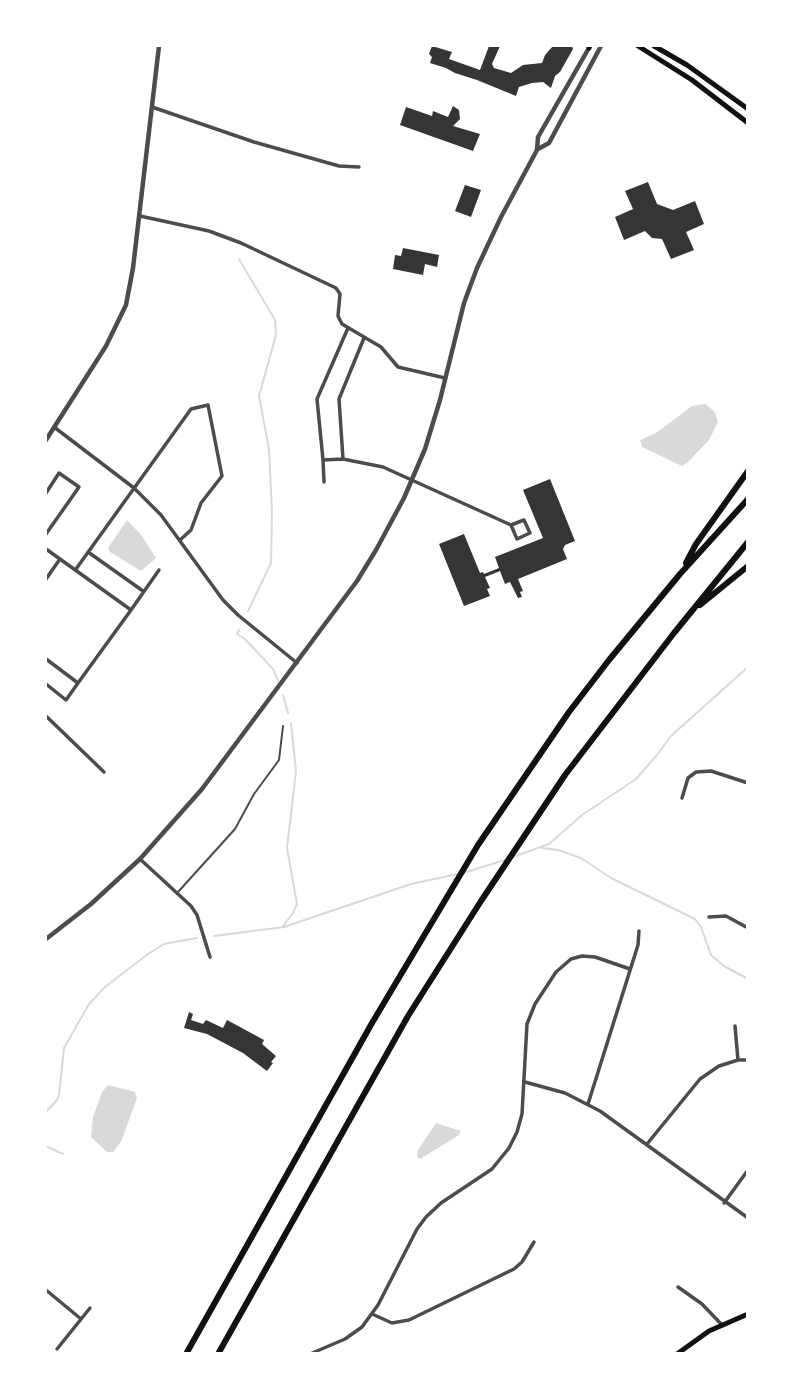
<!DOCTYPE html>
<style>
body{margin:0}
#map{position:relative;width:793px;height:1399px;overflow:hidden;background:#fff;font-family:Roboto,sans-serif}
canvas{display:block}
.frame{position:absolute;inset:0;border:47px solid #fff;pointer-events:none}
</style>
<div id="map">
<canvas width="793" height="1399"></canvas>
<div class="frame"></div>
</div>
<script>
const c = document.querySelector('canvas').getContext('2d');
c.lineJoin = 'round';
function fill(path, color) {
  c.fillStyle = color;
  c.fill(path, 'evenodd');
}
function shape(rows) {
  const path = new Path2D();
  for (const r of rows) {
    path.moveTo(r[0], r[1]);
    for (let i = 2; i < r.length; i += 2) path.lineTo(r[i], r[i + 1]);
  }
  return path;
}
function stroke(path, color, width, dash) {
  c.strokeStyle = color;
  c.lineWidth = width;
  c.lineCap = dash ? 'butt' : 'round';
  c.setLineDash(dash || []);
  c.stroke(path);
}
const water = shape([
 [705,404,714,411,718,422,709,440,688,462,682,466,642,447,640,440,656,433,692,406],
 [127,520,142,536,156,558,141,571,110,552,108,548],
 [108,1085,135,1092,137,1098,121,1142,113,1152,107,1152,91,1137,93,1117,102,1092],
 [436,1123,461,1131,459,1135,420,1159,417,1157,418,1150]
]);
const stream = shape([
 [239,259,275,320,276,335,259,396,269,449,272,512,271,563,248,611],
 [239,630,237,634,245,639,273,669,278,681],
 [283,695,288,713],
 [542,848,558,850,581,858,611,878,695,919,701,927,711,955,724,966,748,979],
 [513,857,549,844,582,815,636,779,657,755,671,736,748,667],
 [463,873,505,860],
 [283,926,293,913,297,904,287,848,296,771,291,723],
 [214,936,284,927,411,884,458,874],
 [46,1112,57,1100,59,1095,64,1048,89,1004,105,987,148,954,164,944,197,938],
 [46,1146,63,1154]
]);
const building = shape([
 [432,46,452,52,449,59,480,70,489,46,500,46,492,64,494,68,511,73,523,65,542,63,545,55,553,46,572,46,573,49,560,72,555,76,551,88,543,82,532,83,519,87,516,96,477,80,455,73,446,68,430,63,432,57,429,54],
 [453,106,459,110,460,119,453,126,480,134,473,151,400,125,406,107,432,116,433,111,448,117],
 [648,182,657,204,673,210,695,201,704,224,686,232,694,250,671,259,662,239,652,238,645,231,624,240,615,217,633,209,625,191],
 [465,185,481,190,471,217,455,211],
 [403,248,439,255,437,267,425,264,423,275,393,269,395,255,401,256],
 [550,479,575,541,565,545,563,549,567,559,518,579,523,591,520,592,522,597,518,598,510,582,505,584,500,571,485,577,490,588,487,589,490,596,464,606,439,544,464,534,480,573,483,572,484,574,499,568,495,557,543,538,523,490],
 [189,1012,193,1014,191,1020,203,1024,206,1020,223,1028,227,1020,264,1040,262,1044,276,1056,271,1062,273,1063,267,1071,243,1053,207,1034,184,1028]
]);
const service = shape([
 [178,892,235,829,254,794,279,760,283,726]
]);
const minor = shape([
 [152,107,254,142,339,166,359,167],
 [140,216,209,231,241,243,336,288,340,294,338,316,342,324,381,347,398,367,445,378],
 [364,338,339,399,343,459,383,467,511,525,517,539,530,533,524,520,511,525],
 [54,427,134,488,161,515,223,600,238,615,297,663],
 [343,459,323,460,317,399,348,328],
 [323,460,324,482],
 [46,493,59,473,79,487,46,534],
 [46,549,131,610,78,683,46,659],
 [88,552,143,591],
 [76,569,191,409,208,405,222,476,201,503,191,530,180,540],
 [46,579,60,559],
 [131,610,159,570],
 [46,684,66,700,78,683],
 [46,716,104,772],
 [682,798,688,778,696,772,711,771,748,783],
 [140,859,191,906,197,915,210,957],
 [709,917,726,916,748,928],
 [735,1026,738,1060],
 [525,1082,565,1093,600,1111,748,1218],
 [588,1104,638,945,639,931],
 [647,1144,700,1079,719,1066,738,1060,748,1060],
 [724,1203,748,1170],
 [678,1287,702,1304,722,1325],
 [46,1290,81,1319],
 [372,1314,392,1323,409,1320,514,1269,522,1262,534,1242],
 [57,1349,90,1308],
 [310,1354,345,1339,362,1327,378,1305,417,1229,426,1217,441,1203,492,1169,509,1148,517,1132,522,1114,527,1024,535,1004,556,972,571,959,582,956,595,957,630,969]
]);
const tertiary = shape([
 [538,149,549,143,601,46],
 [46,440,106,346,126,305,133,268,159,46],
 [46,939,91,904,140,859,202,789,357,581,376,550,404,498,425,449,440,400,464,303,477,268,501,217,537,150,538,137,590,46]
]);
const secondary = shape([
 [638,46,692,80,748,123],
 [654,46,687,65,748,109],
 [589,48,589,46],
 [677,1354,709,1331,748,1314]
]);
const motorway = shape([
 [686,563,696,544,748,471],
 [700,605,748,566],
 [186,1354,372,1023,478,845,569,712,609,660,680,574,748,499],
 [218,1354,408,1016,481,901,565,775,674,633,748,542]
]);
fill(water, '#d9d9d9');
stroke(stream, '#d9d9d9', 2);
fill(building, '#353535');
stroke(service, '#4c4c4c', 2);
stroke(minor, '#4c4c4c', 3.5);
stroke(tertiary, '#4c4c4c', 4.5);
stroke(secondary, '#111', 5);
stroke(motorway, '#111', 6);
</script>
